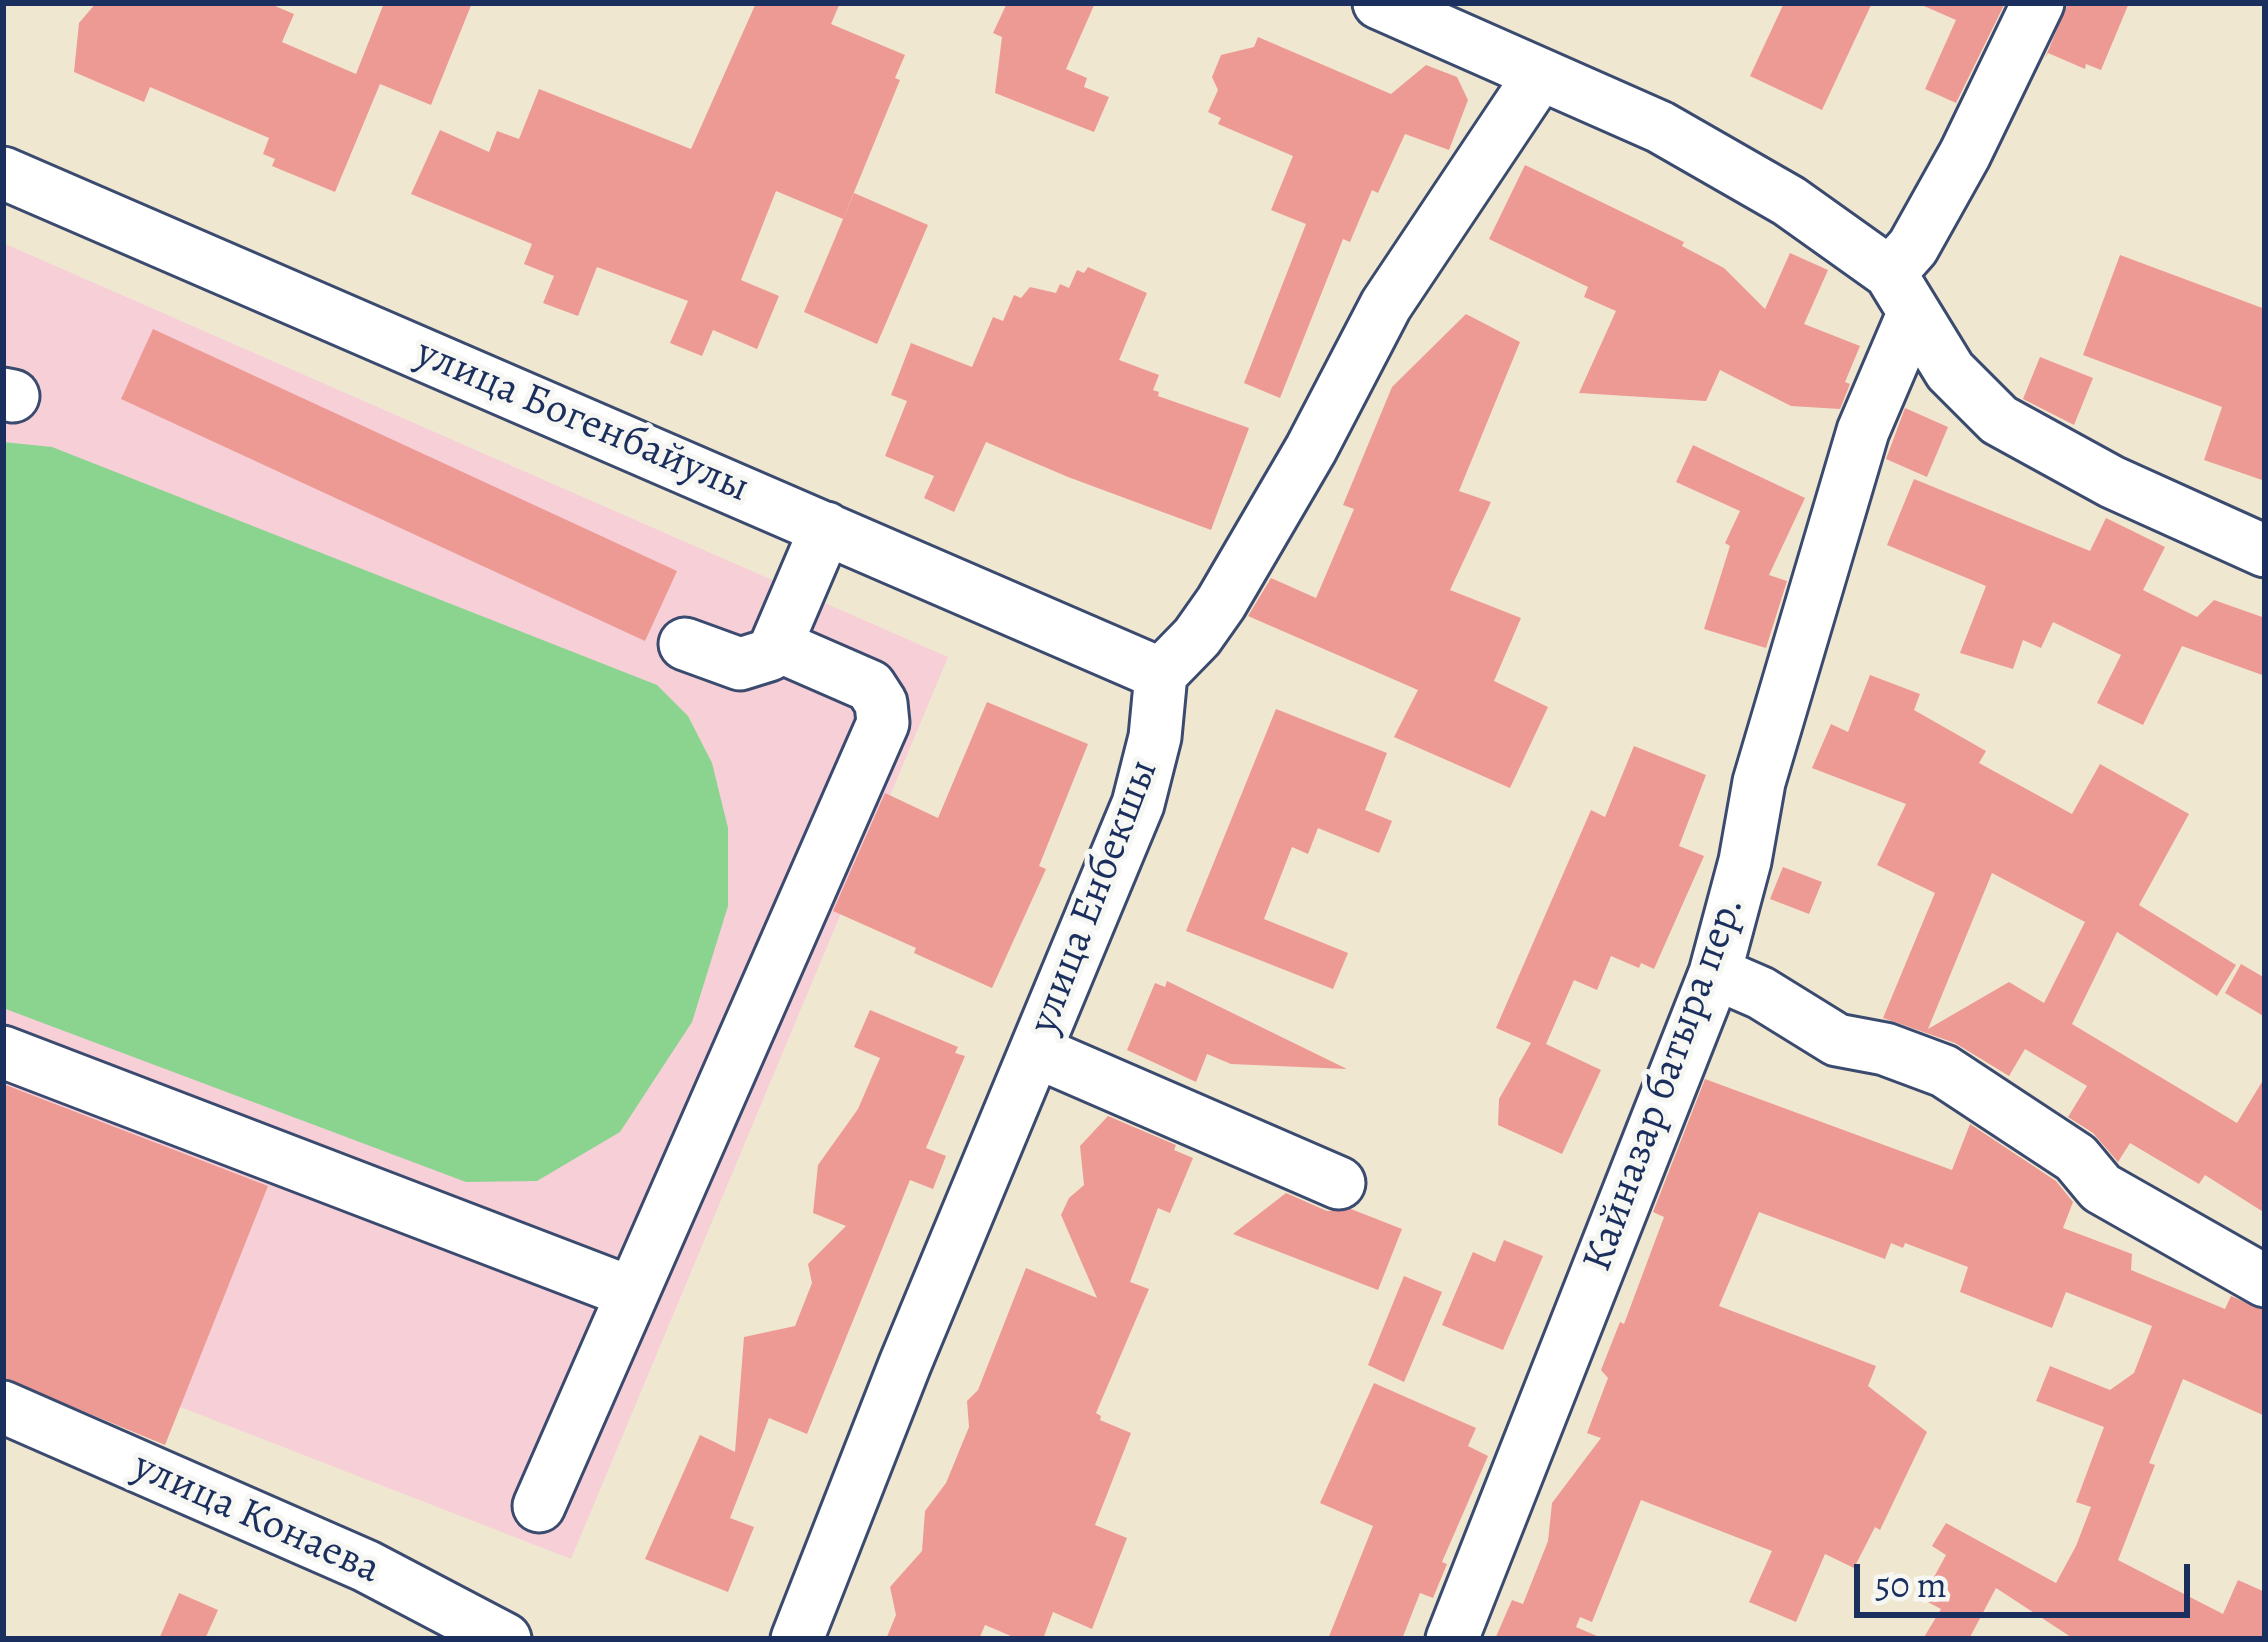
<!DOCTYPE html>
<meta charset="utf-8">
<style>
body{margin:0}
#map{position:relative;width:2268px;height:1642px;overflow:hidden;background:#f0e7d1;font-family:Alegreya,serif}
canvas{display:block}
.frame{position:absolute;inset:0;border:6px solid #1b2f5e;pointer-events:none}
.scale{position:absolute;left:1854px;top:1564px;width:336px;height:54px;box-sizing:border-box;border:6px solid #1b2f5e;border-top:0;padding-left:15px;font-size:36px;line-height:42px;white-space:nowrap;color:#1b2f5e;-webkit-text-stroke:9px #f6f6f2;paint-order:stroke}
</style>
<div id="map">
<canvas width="2268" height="1642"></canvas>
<div class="frame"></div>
<div class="scale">50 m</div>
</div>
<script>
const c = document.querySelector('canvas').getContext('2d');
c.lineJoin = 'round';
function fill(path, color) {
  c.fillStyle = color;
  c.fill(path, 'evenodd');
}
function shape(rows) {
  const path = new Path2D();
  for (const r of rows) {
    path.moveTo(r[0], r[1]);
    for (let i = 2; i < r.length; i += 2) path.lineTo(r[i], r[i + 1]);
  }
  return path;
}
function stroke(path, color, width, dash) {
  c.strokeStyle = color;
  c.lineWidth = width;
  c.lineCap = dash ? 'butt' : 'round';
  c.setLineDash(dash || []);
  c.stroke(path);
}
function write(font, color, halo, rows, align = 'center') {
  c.font = font + ' Alegreya,serif';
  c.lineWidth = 10;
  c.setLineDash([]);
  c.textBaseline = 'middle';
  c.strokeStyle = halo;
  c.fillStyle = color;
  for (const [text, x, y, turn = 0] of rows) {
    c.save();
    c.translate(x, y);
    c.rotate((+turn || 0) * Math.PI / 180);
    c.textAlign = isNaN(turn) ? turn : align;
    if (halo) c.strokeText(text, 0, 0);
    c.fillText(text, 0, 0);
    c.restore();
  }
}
const built = shape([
 [3,243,948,657,571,1559,3,1338]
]);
const green = shape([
 [3,442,52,447,657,685,688,716,712,763,728,828,728,906,692,1022,620,1132,537,1181,466,1182,3,1008]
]);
const building = shape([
 [96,3,268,3,294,14,282,42,356,74,384,3,472,3,431,105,380,84,335,192,272,166,275,159,263,154,269,138,150,87,144,102,74,72,79,23],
 [756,3,840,3,831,24,905,55,895,78,900,80,843,219,776,191,741,280,779,296,757,349,713,330,702,356,670,343,688,301,597,267,578,316,543,303,554,276,524,264,532,244,411,194,440,130,489,152,497,131,519,139,539,89,691,149],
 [1007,3,1095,3,1066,69,1087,78,1084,87,1109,97,1094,132,995,93,1002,37,993,33],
 [1784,3,1872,3,1822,110,1750,76],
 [1917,3,2005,3,1956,103,1925,89,1956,20],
 [2068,3,2129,3,2101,70,2086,64,2085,69,2048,53,2045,58],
 [1258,37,1391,94,1426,65,1457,77,1468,100,1449,150,1405,134,1378,193,1372,190,1350,242,1343,239,1280,398,1244,383,1306,224,1271,210,1293,156,1218,124,1221,118,1208,112,1218,90,1212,77,1221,55,1254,47],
 [1525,165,1684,242,1682,246,1724,268,1765,309,1790,253,1828,270,1804,324,1860,346,1845,382,1850,384,1840,409,1791,406,1720,370,1706,401,1579,393,1616,311,1584,297,1588,287,1489,239],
 [854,193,928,225,877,344,804,312],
 [2120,255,2265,309,2265,481,2204,460,2222,407,2083,355],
 [1088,267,1147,293,1119,360,1159,375,1153,390,1159,392,1158,396,1249,428,1211,530,1068,477,986,442,954,512,924,498,934,476,885,456,907,401,891,395,911,343,972,367,993,317,1003,321,1014,295,1021,298,1030,287,1056,293,1060,284,1069,288,1077,270,1084,273],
 [1466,314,1520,342,1459,491,1491,502,1450,590,1521,618,1494,681,1548,707,1510,788,1394,737,1418,690,1248,616,1271,578,1316,598,1354,509,1343,505,1392,387],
 [153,329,677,571,645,641,121,399],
 [2040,357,2093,378,2074,425,2023,399],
 [1905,408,1948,427,1927,477,1886,459],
 [1693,445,1805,498,1769,575,1787,581,1766,648,1704,629,1730,546,1725,543,1740,511,1676,482],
 [1914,479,2090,551,2106,518,2165,547,2143,590,2197,617,2214,600,2265,618,2265,676,2182,646,2143,725,2097,703,2121,655,2053,622,2041,648,2023,640,2013,669,1960,653,1986,586,1887,545],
 [1870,675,1920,694,1914,710,1986,751,1979,763,2072,814,2100,764,2189,814,2139,905,2236,965,2217,996,2117,932,2072,1024,2237,1123,2265,1077,2265,1213,2205,1175,2199,1184,2130,1143,2118,1162,2093,1133,2068,1117,2087,1086,2025,1049,2009,1076,1955,1043,1883,1018,1935,893,1877,865,1906,804,1812,768,1831,724,1848,732],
 [1992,873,2085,922,2044,1003,2009,982,1928,1029],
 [987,702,1088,744,1039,866,1046,869,992,988,914,953,916,948,833,911,885,793,938,818],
 [1276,709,1387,753,1365,810,1392,821,1379,853,1318,828,1308,854,1292,847,1264,919,1348,953,1333,989,1186,931],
 [1634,746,1706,775,1679,846,1704,856,1654,969,1641,963,1639,968,1611,956,1597,990,1574,980,1546,1044,1601,1070,1562,1154,1498,1125,1499,1099,1531,1043,1496,1028,1591,810,1605,817],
 [1783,867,1822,882,1809,914,1770,899],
 [2241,964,2265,978,2265,1017,2225,993],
 [1167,981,1347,1069,1231,1064,1207,1054,1196,1082,1127,1050,1155,983,1165,987],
 [870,1010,958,1047,955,1053,965,1056,926,1148,946,1156,933,1189,910,1180,807,1434,769,1418,730,1518,754,1527,728,1592,645,1559,700,1435,735,1452,744,1337,795,1326,812,1283,808,1264,846,1226,813,1213,818,1165,858,1109,880,1058,854,1047],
 [1705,1079,1952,1170,1970,1124,2056,1181,2073,1202,2063,1228,2132,1254,2131,1270,2225,1309,2231,1296,2265,1311,2265,1416,2183,1379,2149,1463,2155,1465,2118,1560,2223,1614,2238,1580,2265,1592,2265,1639,2074,1639,1996,1588,1969,1639,1923,1639,1941,1609,1922,1599,1946,1555,1932,1546,1946,1523,2056,1583,2076,1546,2091,1507,2076,1502,2104,1427,2036,1401,2050,1366,2110,1390,2134,1373,2152,1326,2066,1292,2052,1328,1960,1292,1968,1267,1905,1243,1903,1248,1891,1243,1885,1259,1759,1212,1719,1306,1876,1366,1868,1386,1927,1432,1880,1530,1875,1527,1854,1568,1825,1554,1796,1622,1749,1602,1772,1551,1641,1500,1592,1622,1580,1617,1576,1627,1604,1639,1495,1639,1512,1600,1523,1604,1548,1541,1552,1503,1601,1438,1587,1433,1608,1378,1601,1370,1620,1322,1624,1324,1664,1217,1653,1212],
 [3,1084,268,1186,165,1445,3,1378],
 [1108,1116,1176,1145,1174,1150,1193,1158,1170,1213,1158,1208,1130,1282,1149,1289,1096,1413,1101,1416,1100,1420,1131,1433,1095,1525,1127,1538,1092,1629,1053,1612,1043,1639,1018,1639,985,1625,979,1639,886,1639,896,1615,890,1587,922,1551,925,1511,946,1483,969,1427,967,1401,978,1390,1026,1268,1097,1298,1061,1215,1069,1198,1084,1185,1080,1146],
 [1286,1193,1327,1211,1351,1209,1402,1229,1378,1290,1233,1234],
 [1504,1240,1543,1256,1503,1350,1442,1325,1473,1252,1495,1262],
 [1404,1276,1442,1292,1404,1382,1368,1365],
 [1374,1383,1476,1428,1468,1446,1488,1456,1442,1562,1447,1564,1433,1598,1420,1593,1402,1639,1328,1639,1373,1526,1320,1503],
 [179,1593,218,1610,205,1639,159,1639]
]);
const minor = shape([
 [1379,3,1660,127,1789,201,1890,273,1950,371,1999,420,2112,482,2265,551],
 [3,173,1161,674],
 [1890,273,1913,247,1965,154,2038,3],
 [3,394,13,396],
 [685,644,740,664,769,655,776,645],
 [1715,973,1761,993,1837,1040,1885,1049,1944,1071,2076,1158,2101,1188,2265,1281],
 [3,1052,632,1293],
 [1037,1052,1339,1183],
 [3,1407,366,1566,505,1639],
 [539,1506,883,723,881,703,870,686,776,645,826,528],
 [797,1639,905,1364,1138,804,1155,737,1161,674,1197,637,1221,603,1311,449,1386,305,1539,76],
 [1452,1639,1715,973,1745,861,1759,782,1863,431,1913,314]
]);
const streetNames = [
 ["улица Богенбайулы",582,422,23],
 ["улица Енбекшы",1095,897,-69],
 ["Кайназар батыра пер.",1665,1084,-70],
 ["улица Конаева",256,1519,24]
];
fill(built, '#f6cfd7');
fill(green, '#8ad490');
fill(building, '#ee9a94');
stroke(minor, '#3b4b6f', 57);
stroke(minor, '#fff', 51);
write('42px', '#1b2f5e', '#f6f6f2', streetNames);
</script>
